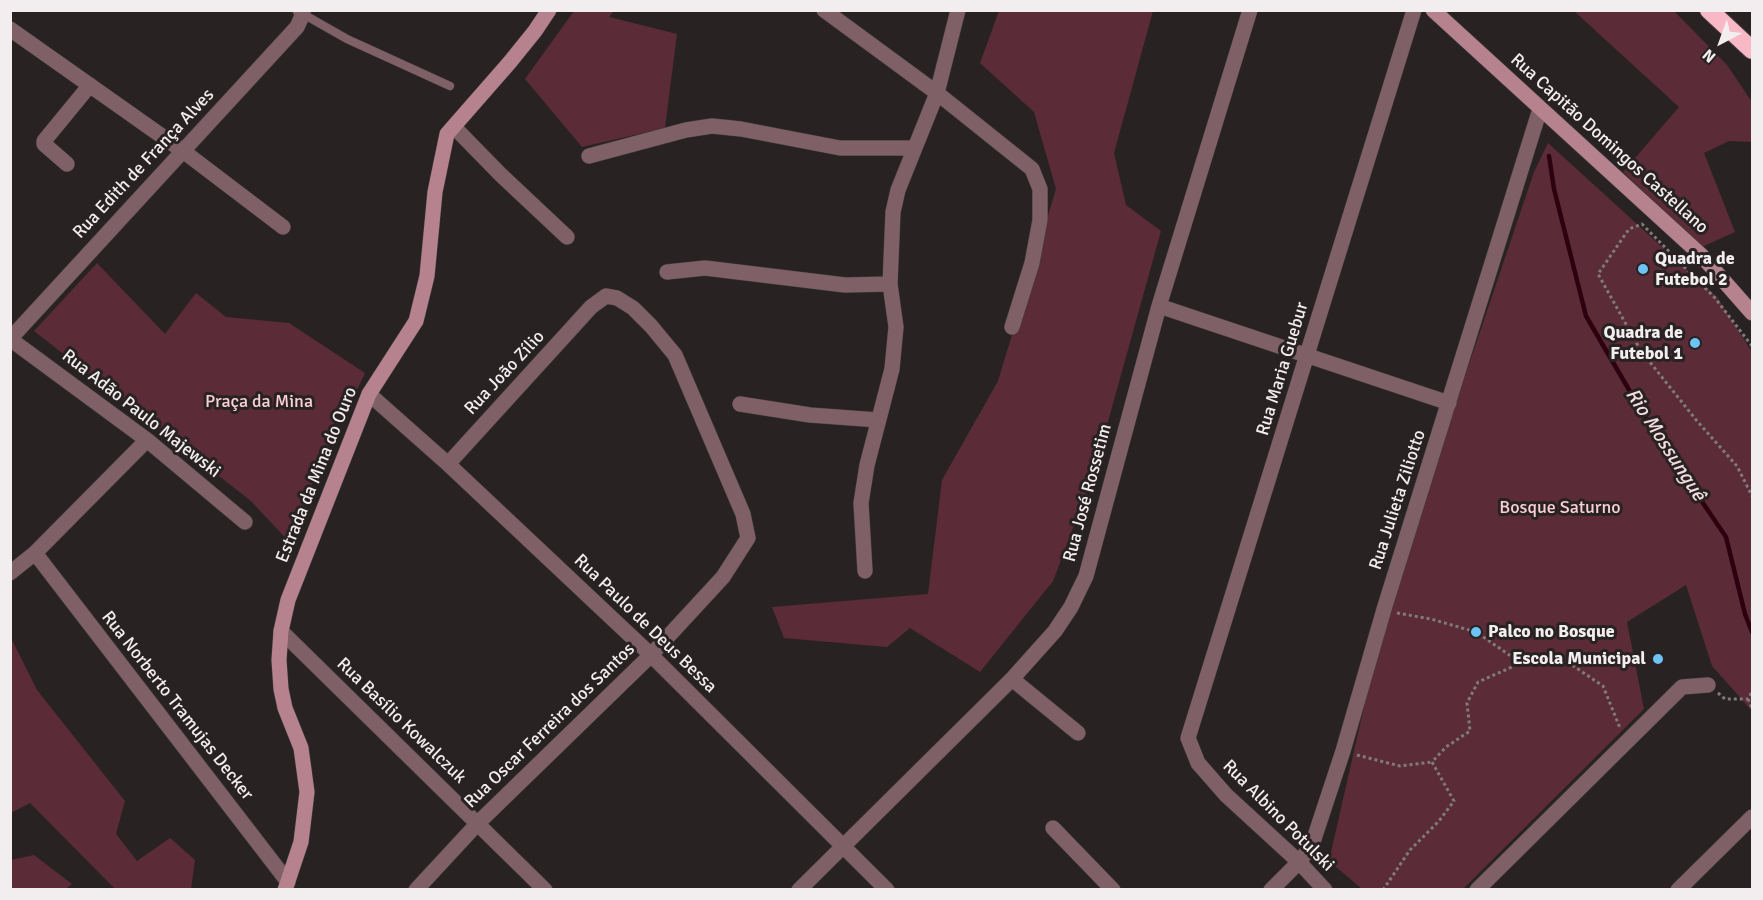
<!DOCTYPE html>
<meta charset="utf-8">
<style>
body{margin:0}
#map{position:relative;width:1763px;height:900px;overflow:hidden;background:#282223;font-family:Signika,sans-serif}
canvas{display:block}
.frame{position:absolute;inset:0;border:12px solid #f2eeef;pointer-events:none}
.north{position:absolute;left:1691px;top:12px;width:60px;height:60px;-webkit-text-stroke:4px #282223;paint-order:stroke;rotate:221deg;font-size:16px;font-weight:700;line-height:24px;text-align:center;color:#f2eeef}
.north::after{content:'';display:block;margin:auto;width:21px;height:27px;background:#f2eeef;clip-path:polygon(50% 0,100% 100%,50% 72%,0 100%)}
</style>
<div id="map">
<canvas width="1763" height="900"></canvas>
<div class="frame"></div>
<div class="north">N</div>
</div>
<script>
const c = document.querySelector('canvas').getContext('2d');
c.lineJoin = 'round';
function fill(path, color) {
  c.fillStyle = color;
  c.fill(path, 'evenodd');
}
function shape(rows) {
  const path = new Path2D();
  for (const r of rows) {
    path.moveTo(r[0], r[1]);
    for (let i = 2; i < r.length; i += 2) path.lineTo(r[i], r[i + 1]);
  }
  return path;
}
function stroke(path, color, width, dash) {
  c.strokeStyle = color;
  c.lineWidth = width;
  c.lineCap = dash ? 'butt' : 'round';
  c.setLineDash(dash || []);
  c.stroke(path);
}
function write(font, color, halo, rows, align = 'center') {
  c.font = font + ' Signika,sans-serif';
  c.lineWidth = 6;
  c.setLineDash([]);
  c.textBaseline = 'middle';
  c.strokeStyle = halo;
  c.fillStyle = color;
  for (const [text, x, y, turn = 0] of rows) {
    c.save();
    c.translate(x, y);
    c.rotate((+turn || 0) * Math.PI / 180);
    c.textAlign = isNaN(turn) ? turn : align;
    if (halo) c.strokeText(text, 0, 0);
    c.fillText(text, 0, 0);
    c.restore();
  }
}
const green = shape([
 [574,11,614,11,609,17,677,34,665,128,582,147,525,79],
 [999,11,1153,11,1114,153,1126,205,1161,231,1094,472,1053,581,980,672,910,628,887,647,784,638,772,607,928,594,942,480,998,381,1056,189,1034,112,980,63],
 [1574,11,1674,11,1727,65,1752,102,1752,142,1729,141,1704,153,1735,232,1702,247,1623,172,1679,107],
 [1548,143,1717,297,1752,352,1752,608,1751,609,1752,711,1712,666,1686,585,1627,622,1644,709,1463,889,1362,889,1329,861,1386,610,1534,172],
 [97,263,165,334,196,293,226,317,289,323,365,373,312,484,294,547,251,501,34,331],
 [10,636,37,690,125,801,116,834,137,861,170,838,195,860,191,889,115,889,30,803,11,813],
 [34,855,72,884,66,889,11,889,11,860]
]);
const stream = shape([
 [1549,156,1554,189,1586,316,1646,419,1726,537,1745,614,1752,632]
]);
const path = shape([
 [1752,346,1715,298,1642,224,1629,229,1598,274,1641,351,1697,421,1737,466,1752,496],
 [1397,613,1431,619,1476,632,1521,663],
 [1718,693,1725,699,1748,699,1752,692],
 [1748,699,1752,708],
 [1357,755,1400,766,1432,762],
 [1383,890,1410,850,1439,821,1454,801,1432,762,1446,747,1470,731,1467,703,1478,682,1521,663,1543,659,1569,663,1603,686,1620,728]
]);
const lane = shape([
 [303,14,347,39,450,86]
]);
const street = shape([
 [824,10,937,93,1032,169,1040,189,1040,220,1032,263,1012,327],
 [10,29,183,151,283,227],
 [454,127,501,175,567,237],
 [589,156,686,130,712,126,741,129,840,148,914,148],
 [67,164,44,144,44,141,90,85],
 [667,272,705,268,845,285,890,284],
 [1159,306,1449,403],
 [10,339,297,27,303,14,300,10],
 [10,339,147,440,245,522],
 [369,394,448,464,651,655,887,890],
 [740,404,810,415,878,420],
 [35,553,288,882],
 [865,571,861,503,867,465,892,369,896,327,890,284,893,212,898,190,937,93,958,10],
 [10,573,35,553,147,440],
 [281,631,545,890],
 [1012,679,1078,733],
 [1053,828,1113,890],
 [416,890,478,823,651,655,723,577,748,538,743,514,675,355,651,326,633,308,617,298,606,296,591,307,448,464],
 [799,890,1012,679,1055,631,1071,607,1086,576,1159,306,1250,10],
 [1271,890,1299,862,1312,845,1343,751,1385,606,1540,109],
 [1325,890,1299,862,1226,795,1198,763,1188,738,1414,10],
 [1477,890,1682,687,1708,685],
 [1678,890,1752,817]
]);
const secondary = shape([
 [1433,10,1701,255,1752,313],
 [285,890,301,842,307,792,301,748,285,708,281,689,279,660,281,631,288,600,369,394,416,321,427,276,435,192,447,134,510,62,535,31,549,10]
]);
const highway = shape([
 [1709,10,1752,50]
]);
const markers = [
 [1643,269,6,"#6fc2f4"],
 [1695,343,6,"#6fc2f4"],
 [1476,632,6,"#6fc2f4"],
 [1658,659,6,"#6fc2f4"]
];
const streetNames = [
 ["Rua Capitão Domingos Castellano",1609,144,42],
 ["Rua Edith de França Alves",144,164,-47],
 ["Rua Maria Guebur",1283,369,-73],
 ["Rua João Zílio",505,373,-47],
 ["Rua Adão Paulo Majewski",141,414,38],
 ["Estrada da Mina do Ouro",317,475,-68],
 ["Rua José Rossetim",1088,493,-75],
 ["Rua Julieta Ziliotto",1398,500,-72],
 ["Rua Paulo de Deus Bessa",645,624,44],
 ["Rua Norberto Tramujas Decker",177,706,52],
 ["Rua Basílio Kowalczuk",401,721,44],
 ["Rua Oscar Ferreira dos Santos",550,726,-44],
 ["Rua Albino Potulski",1278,816,45]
];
const poiNames = [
 ["Quadra de",1655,259],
 ["Futebol 2",1655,280],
 ["Quadra de",1683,333,"right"],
 ["Futebol 1",1683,354,"right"],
 ["Palco no Bosque",1488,632],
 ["Escola Municipal",1646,659,"right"]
];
const parkNames = [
 ["Praça da Mina",259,402],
 ["Bosque Saturno",1560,508]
];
const waterNames = [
 ["Rio Mossunguê",1665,445,57]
];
fill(green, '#5b2c38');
stroke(stream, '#2d0010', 4.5);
stroke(lane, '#443f40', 9);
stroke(street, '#443f40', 16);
stroke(secondary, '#443f40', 16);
stroke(highway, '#443f40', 20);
stroke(path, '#7f7a7b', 3, [3, 3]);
stroke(lane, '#806067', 8);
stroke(street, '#806067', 15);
stroke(secondary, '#b5828d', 15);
stroke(highway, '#f9b8c6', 18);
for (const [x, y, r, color] of markers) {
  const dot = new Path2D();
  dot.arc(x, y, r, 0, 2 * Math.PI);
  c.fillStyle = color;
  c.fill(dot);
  stroke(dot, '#282223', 2);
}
write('18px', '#f2eeef', '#282223', streetNames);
write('bold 18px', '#f2eeef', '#282223', poiNames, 'left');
write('18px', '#fbcfd8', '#282223', parkNames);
write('italic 20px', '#f3dde1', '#282223', waterNames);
</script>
